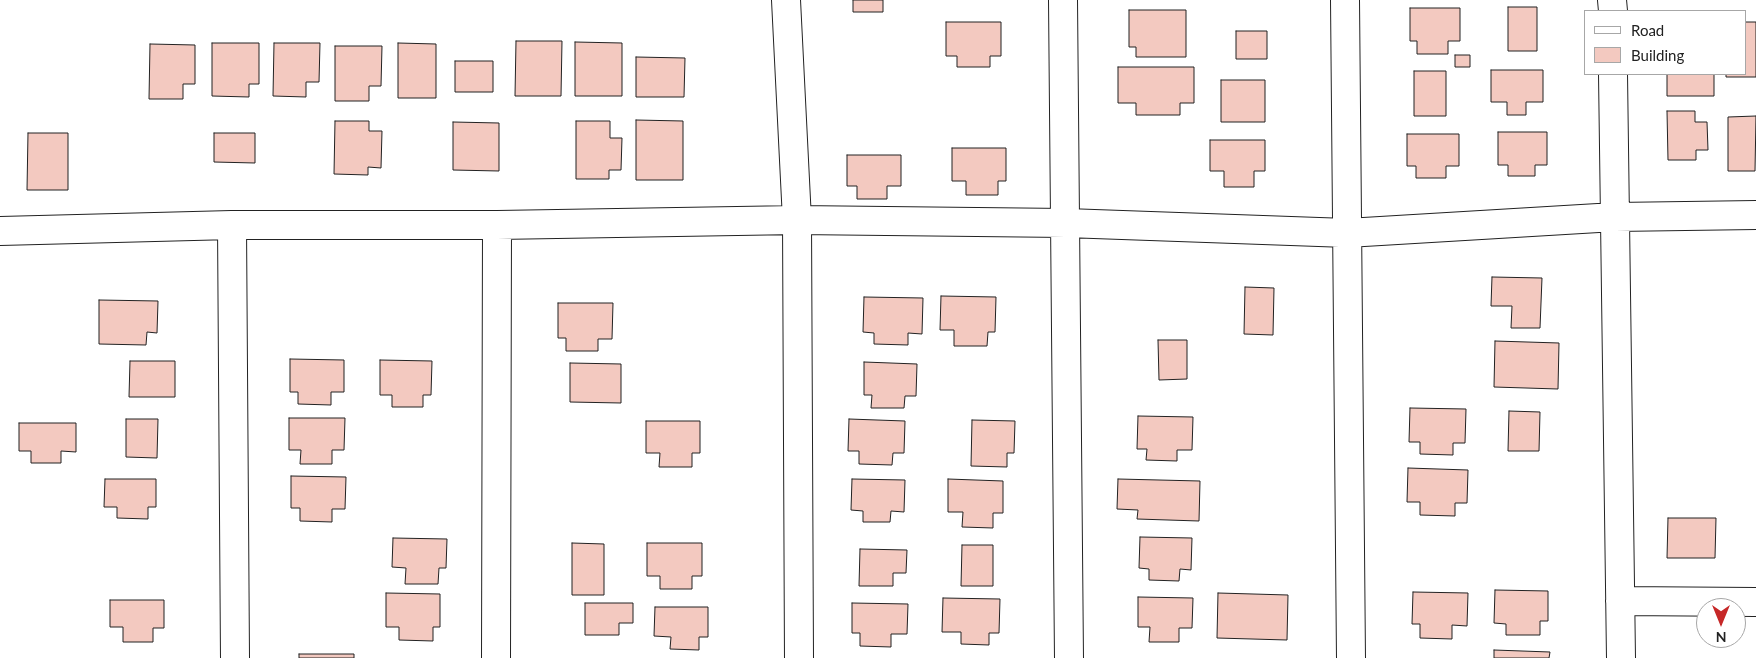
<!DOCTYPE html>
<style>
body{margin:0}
#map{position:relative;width:1756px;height:658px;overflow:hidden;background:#fff;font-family:Lato,sans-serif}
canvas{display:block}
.legend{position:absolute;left:1584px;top:10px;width:162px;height:65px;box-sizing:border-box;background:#fff;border:1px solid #a7a7a7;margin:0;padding:6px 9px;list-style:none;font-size:15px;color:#222}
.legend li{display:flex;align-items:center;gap:10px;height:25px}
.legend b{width:25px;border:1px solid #a7a7a7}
.north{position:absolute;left:1696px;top:598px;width:50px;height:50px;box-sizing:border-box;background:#fff;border:1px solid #a7a7a7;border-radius:50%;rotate:180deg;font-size:14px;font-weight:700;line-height:20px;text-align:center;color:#222}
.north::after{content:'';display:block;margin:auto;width:18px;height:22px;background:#c62828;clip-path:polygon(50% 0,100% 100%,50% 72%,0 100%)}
</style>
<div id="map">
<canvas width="1756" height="658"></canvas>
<ul class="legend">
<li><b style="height:6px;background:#fff"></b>Road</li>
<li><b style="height:14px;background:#f3c9c0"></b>Building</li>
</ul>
<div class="north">N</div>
</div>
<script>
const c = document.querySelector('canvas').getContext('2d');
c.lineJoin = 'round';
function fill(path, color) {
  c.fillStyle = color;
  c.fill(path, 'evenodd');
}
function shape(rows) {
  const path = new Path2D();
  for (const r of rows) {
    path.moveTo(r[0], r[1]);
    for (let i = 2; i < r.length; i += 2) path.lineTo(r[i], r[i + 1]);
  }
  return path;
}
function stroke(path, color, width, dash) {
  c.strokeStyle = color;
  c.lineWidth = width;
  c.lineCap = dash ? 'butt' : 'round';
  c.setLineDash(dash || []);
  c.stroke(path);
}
const building = shape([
 [853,0,883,0,883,12,853,12,853,0],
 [1508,7,1537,7,1537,51,1508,51,1508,7],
 [1410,8,1460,8,1460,41,1448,41,1448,54,1417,54,1417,41,1410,41,1410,8],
 [1129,10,1186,10,1186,57,1136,57,1136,47,1129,47,1129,10],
 [946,22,1001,22,1001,56,990,56,990,67,957,67,957,56,946,56,946,22],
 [1745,22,1756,22,1756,77,1726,77,1726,74,1745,74,1745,22],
 [1236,31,1267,31,1267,59,1236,59,1236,31],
 [516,41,562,41,561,96,515,96,516,41],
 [575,42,622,43,622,96,575,96,575,42],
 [212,43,259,43,259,84,249,84,249,97,212,96,212,43],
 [274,43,320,43,319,82,306,82,306,97,273,96,274,43],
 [398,43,436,44,436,98,398,98,398,43],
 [150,44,195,45,195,84,183,84,183,99,149,99,150,44],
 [335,46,382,46,381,86,369,86,369,101,335,101,335,46],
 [1455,55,1470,55,1470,67,1455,67,1455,55],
 [636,57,685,58,684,97,636,97,636,57],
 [455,61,493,61,493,92,455,92,455,61],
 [1118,67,1194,67,1194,103,1180,103,1180,115,1136,115,1136,103,1118,103,1118,67],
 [1491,70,1543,70,1543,102,1526,102,1526,115,1507,115,1507,102,1491,102,1491,70],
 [1414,71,1446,71,1446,116,1414,116,1414,71],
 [1667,74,1714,74,1714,96,1667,96,1667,74],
 [1221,80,1265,80,1265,122,1221,122,1221,80],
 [1667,111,1695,111,1695,122,1707,122,1708,150,1696,150,1696,160,1668,160,1667,111],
 [1756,116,1755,171,1728,171,1728,117,1756,116],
 [636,120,683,121,683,180,636,180,636,120],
 [335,121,369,121,369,131,382,131,381,168,368,167,368,175,334,174,335,121],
 [576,121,610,121,610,138,622,138,621,170,609,170,609,179,576,179,576,121],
 [453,122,499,123,499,171,453,170,453,122],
 [1498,132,1547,132,1547,165,1535,165,1535,176,1508,176,1508,165,1498,165,1498,132],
 [28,133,68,133,68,190,27,190,28,133],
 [214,133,255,133,255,163,214,162,214,133],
 [1407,134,1459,134,1459,166,1446,166,1446,178,1416,178,1416,166,1407,166,1407,134],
 [1210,140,1265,140,1265,171,1254,171,1254,187,1224,187,1224,171,1210,171,1210,140],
 [952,148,1006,148,1006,181,998,181,998,195,966,195,966,181,952,181,952,148],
 [847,155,901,155,901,186,887,186,887,199,857,199,857,186,847,186,847,155],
 [1492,277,1542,278,1540,328,1511,328,1512,306,1491,306,1492,277],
 [1245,287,1274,288,1273,335,1244,334,1245,287],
 [941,296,996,297,995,332,988,332,987,346,954,346,954,330,940,330,941,296],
 [864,297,923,298,922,334,908,333,908,345,874,344,874,333,863,332,864,297],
 [99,300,158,301,157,333,147,332,146,345,99,344,99,300],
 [558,303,613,303,612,339,598,339,598,351,566,351,566,338,558,338,558,303],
 [1158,340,1187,340,1187,379,1159,380,1158,340],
 [1495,341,1559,343,1558,389,1494,387,1495,341],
 [290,359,344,360,344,392,331,392,331,405,298,404,298,392,290,392,290,359],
 [380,360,432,361,431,395,423,395,423,407,392,407,392,395,380,395,380,360],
 [130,361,175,361,175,397,129,397,130,361],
 [864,362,917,364,916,396,905,396,904,408,871,408,872,395,864,395,864,362],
 [570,363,621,364,621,403,570,402,570,363],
 [1410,408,1466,409,1465,443,1453,443,1453,455,1420,454,1420,442,1409,442,1410,408],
 [1509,411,1540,412,1539,451,1508,451,1509,411],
 [1138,416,1193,417,1192,450,1177,450,1177,461,1146,460,1147,449,1137,449,1138,416],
 [289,418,345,418,344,450,332,450,332,464,300,464,301,450,289,450,289,418],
 [126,419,158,419,157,458,126,457,126,419],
 [849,419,905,421,904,453,893,453,892,465,859,464,859,451,848,451,849,419],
 [972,420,1015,421,1014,453,1007,453,1007,467,971,466,972,420],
 [646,421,700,421,700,453,692,453,692,467,659,467,660,453,646,453,646,421],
 [19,423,76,423,76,452,61,451,61,463,31,463,31,451,19,451,19,423],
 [1408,468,1468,470,1467,503,1455,503,1455,516,1420,515,1420,502,1407,502,1408,468],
 [291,476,346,477,345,509,332,509,332,522,300,521,300,508,291,508,291,476],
 [105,479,156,479,156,507,148,507,148,519,117,518,117,507,104,507,105,479],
 [852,479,905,480,904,512,891,511,890,522,863,522,863,511,851,510,852,479],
 [948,479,1003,481,1003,513,993,513,993,528,962,527,963,512,948,512,948,479],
 [1118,479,1200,481,1199,521,1137,519,1138,510,1117,509,1118,479],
 [1668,518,1716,518,1715,558,1667,558,1668,518],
 [1140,537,1192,538,1191,570,1180,569,1179,581,1149,580,1149,569,1139,568,1140,537],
 [393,538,447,539,446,568,439,568,438,584,405,584,406,568,392,567,393,538],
 [572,543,604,544,604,595,572,595,572,543],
 [647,543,702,543,702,576,692,576,692,589,660,589,660,576,647,576,647,543],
 [962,545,993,545,993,586,961,586,962,545],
 [860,549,907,550,906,573,893,573,893,586,859,586,860,549],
 [1495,590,1548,591,1548,621,1540,621,1540,635,1506,635,1506,624,1494,623,1495,590],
 [1413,592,1468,593,1467,626,1452,625,1452,639,1420,638,1420,624,1412,624,1413,592],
 [386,593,440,594,440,627,433,627,433,641,399,640,399,627,386,627,386,593],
 [1218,593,1288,595,1287,640,1217,638,1218,593],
 [1138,597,1193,598,1192,628,1179,628,1179,642,1149,642,1150,627,1138,627,1138,597],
 [943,598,1000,599,999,633,989,633,989,645,961,644,961,632,942,632,943,598],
 [110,600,164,600,164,628,153,628,153,642,123,642,123,627,110,627,110,600],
 [585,603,633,603,633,623,619,623,619,635,585,635,585,603],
 [852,603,908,604,907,634,891,634,891,647,860,646,860,633,852,633,852,603],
 [655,607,708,607,708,637,699,637,699,650,670,649,671,637,654,636,655,607],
 [1494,650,1550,652,1549,658,1494,658,1494,650],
 [299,654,354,654,354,658,299,658,299,654]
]);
const minor = shape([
 [786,0,797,220,799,658],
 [1063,0,1069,658],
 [1345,0,1351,658],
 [1612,0,1613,11],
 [1613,74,1621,658],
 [232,225,235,658],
 [0,231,232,225,497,225,797,220,1066,223,1347,233,1615,217,1756,215],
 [1620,601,1756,602],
 [496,658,497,225]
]);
fill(building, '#f3c9c0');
stroke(building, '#222', 1);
stroke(minor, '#222', 30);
stroke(minor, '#fff', 28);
</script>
